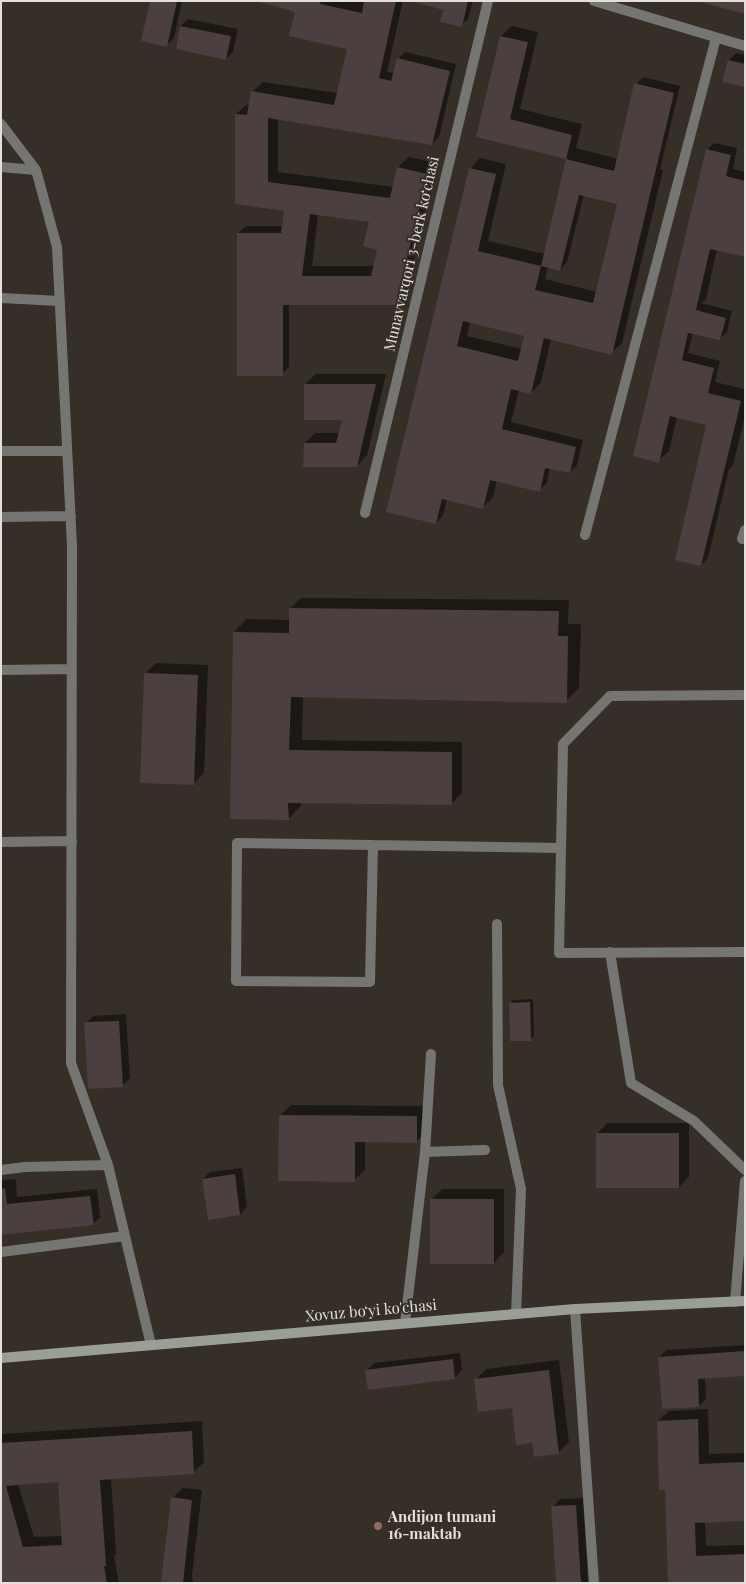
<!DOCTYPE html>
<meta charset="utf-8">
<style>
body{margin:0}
#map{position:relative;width:746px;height:1584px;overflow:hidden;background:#352f27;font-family:"Playfair Display",serif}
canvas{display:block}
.frame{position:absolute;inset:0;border:2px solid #e3dfda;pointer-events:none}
</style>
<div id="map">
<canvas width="746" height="1584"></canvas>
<div class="frame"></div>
</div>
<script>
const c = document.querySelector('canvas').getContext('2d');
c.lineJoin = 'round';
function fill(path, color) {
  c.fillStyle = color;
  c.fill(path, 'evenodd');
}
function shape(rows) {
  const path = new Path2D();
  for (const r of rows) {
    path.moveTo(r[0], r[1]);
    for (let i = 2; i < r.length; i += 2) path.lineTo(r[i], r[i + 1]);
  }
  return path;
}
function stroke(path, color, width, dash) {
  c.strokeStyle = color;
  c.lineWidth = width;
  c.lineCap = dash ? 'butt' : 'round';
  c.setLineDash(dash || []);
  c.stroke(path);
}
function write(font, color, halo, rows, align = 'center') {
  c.font = font + ' "Playfair Display",serif';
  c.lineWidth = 4;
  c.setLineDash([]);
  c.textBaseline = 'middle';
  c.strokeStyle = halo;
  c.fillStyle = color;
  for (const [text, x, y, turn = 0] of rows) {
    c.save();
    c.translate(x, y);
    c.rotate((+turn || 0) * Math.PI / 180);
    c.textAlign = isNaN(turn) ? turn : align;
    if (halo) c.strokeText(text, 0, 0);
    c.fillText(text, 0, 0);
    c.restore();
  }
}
const shadow = shape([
 [151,1,182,1,174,38,166,46],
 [258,1,403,1,387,72,395,73,398,59,405,52,456,64,439,137,432,144,278,119,278,172,394,187,398,167,409,157,437,163,406,293,395,304,289,303,289,367,282,374,238,233,246,226,283,226,285,209,236,203,236,114,247,104,250,104,252,92,263,82,338,93,349,48,297,11],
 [318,214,371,221,379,249,375,266,312,266],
 [414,1,473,1,468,19,461,26,444,9],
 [188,19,238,29,233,52,226,59,177,48,181,26],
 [512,26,538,32,520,109,582,124,576,148,618,159,636,84,643,77,680,86,660,169,663,170,622,343,611,353,551,339,541,382,531,393,519,390,511,422,583,440,577,465,570,472,550,467,547,483,539,490,497,480,493,497,483,507,447,499,443,515,436,523,470,169,480,158,506,164,488,241,545,254,568,158,478,136,501,36],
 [584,194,618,203,597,292,545,279,548,267,560,270,567,262],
 [470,322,525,335,522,349,467,336],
 [736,53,745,55,745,86,729,60],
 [714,143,737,148,733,169,745,172,745,256,717,249,706,299,701,303,732,311,727,332,720,339,693,333,688,353,720,361,715,382,745,389,745,416,733,466,729,469,708,558,701,565,708,424,677,417,669,451,658,461,707,150],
 [316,374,386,374,367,455,357,466,305,443,315,433,340,433,343,419,305,384],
 [301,598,569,600,568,624,581,624,579,688,566,701,303,696,302,740,462,742,462,793,452,803,301,802,301,806,288,819,234,632,247,619,290,620,290,608],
 [156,663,208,665,204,773,193,784,145,674],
 [533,999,534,1036,530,1039,510,1004,513,1000],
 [126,1014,130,1078,123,1085,86,1023,93,1016],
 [291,1105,427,1106,427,1131,416,1142,365,1141,365,1170,354,1180,280,1115],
 [607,1123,689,1123,689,1177,679,1187,597,1134],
 [242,1168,247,1207,240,1214,203,1179,210,1172],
 [16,1179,17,1197,97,1189,100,1217,93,1224,1,1234,1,1180],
 [442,1189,504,1189,504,1252,494,1263,431,1200],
 [745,1345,745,1375,705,1378,706,1399,699,1406,659,1357,667,1350],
 [460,1353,462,1370,455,1378,369,1388,367,1370,374,1363],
 [559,1360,569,1442,558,1453,533,1442,513,1406,475,1380,486,1369],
 [708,1409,709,1454,745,1453,745,1520,705,1521,706,1546,745,1545,745,1583,665,1583,669,1582,666,1489,658,1421,669,1411],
 [202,1421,204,1462,193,1473,111,1478,116,1554,114,1556,119,1583,1,1583,1,1434],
 [59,1481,63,1536,34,1537,18,1484],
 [183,1488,202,1490,192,1576,193,1583,159,1583,163,1582,172,1498],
 [583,1498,588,1583,557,1583,553,1507,560,1499]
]);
const building = shape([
 [150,1,177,1,167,47,141,41],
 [256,1,321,1,320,4,362,13,364,1,396,1,379,78,391,81,397,58,450,71,432,145,268,118,268,182,390,198,397,167,427,174,396,305,283,305,283,376,237,376,237,233,281,233,284,211,235,204,235,114,247,115,251,91,334,105,347,49,289,36,295,12],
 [310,214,369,222,363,246,377,250,371,276,302,276],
 [411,1,468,1,462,27,440,22,443,10],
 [700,1,745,1,745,14,700,2],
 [180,26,231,36,226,60,176,49],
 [500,36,528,42,510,119,572,135,566,159,614,171,634,83,674,93,612,355,544,338,531,394,511,389,502,429,576,447,570,473,545,468,540,492,490,480,483,509,442,499,436,524,386,512,469,168,496,174,478,251,541,266,535,290,593,303,617,204,579,195,560,271,541,266,566,159,476,137],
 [463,321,524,336,518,361,457,346],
 [728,60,745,64,745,87,722,82],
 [706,149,731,155,726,176,745,181,745,257,710,249,696,310,726,318,720,340,688,333,682,360,714,368,708,393,741,401,701,566,675,560,706,425,670,416,659,463,633,456],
 [304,384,376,384,357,467,303,467,304,443,336,443,342,420,304,420],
 [289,608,559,611,558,636,568,636,567,703,291,697,289,750,452,752,452,805,288,803,289,820,230,819,233,632,289,633],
 [144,673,198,675,194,785,140,783],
 [530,1002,531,1041,510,1041,509,1003],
 [119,1021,123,1087,88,1089,84,1022],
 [279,1115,417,1116,417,1143,355,1142,355,1182,278,1181],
 [596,1133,679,1133,679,1188,596,1188],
 [235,1174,240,1215,208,1220,202,1179],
 [5,1188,7,1204,90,1196,94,1225,1,1235,1,1189],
 [430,1199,494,1199,494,1264,430,1264],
 [745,1351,745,1376,698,1379,699,1407,662,1409,658,1357],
 [453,1359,455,1379,368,1390,365,1370],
 [549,1370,559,1454,534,1457,532,1443,516,1445,512,1408,478,1412,474,1379],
 [698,1419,699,1464,745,1462,745,1521,695,1523,696,1556,745,1554,745,1583,668,1583,665,1490,659,1490,657,1421],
 [192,1431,194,1474,100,1480,106,1566,104,1566,107,1583,1,1583,1,1443],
 [58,1482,62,1545,23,1547,6,1486],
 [171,1497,192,1500,183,1583,161,1583],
 [576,1505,581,1583,556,1583,551,1506]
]);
const service = shape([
 [1,124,36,170,57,247,72,546,71,1063,108,1165,151,1345],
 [1,167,36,170],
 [1,298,60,301],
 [1,451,67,451],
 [1,517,71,516],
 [745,530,742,539,745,539],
 [585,535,716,38],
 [1,670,72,669],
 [745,695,610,696,563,744,559,953,745,952],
 [1,842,72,841],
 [373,845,370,982,236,981,237,843,373,845,561,848],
 [497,924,498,1085,521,1189,516,1314],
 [610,952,631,1083,694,1121,745,1170],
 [425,1152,485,1150],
 [1,1170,25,1167,108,1165],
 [1,1252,125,1236],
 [735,1302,745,1181],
 [405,1323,425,1152,431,1054]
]);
const minor = shape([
 [594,1,745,46],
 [365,513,488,1]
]);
const tertiary = shape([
 [575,1309,594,1583]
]);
const secondary = shape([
 [1,1358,575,1309,745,1301]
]);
const markers = [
 [378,1526,5,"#8d6e63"]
];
const streetNames = [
 ["Munavvarqori 3-berk koʻchasi",412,254,-77],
 ["Xovuz bo‘yi ko'chasi",371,1311,-5]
];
const poiNames = [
 ["Andijon tumani",388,1517],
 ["16-maktab",388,1534]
];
fill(shadow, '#0007');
fill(building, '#4b3f3f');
stroke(service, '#757672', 10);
stroke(minor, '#757672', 10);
stroke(tertiary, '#757672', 10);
stroke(secondary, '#9b9e97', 10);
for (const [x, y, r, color] of markers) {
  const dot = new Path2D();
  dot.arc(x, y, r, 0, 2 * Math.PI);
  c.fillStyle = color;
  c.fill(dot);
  stroke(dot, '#352f27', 2);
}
write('15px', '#e3dfda', '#352f27', streetNames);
write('bold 15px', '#e3dfda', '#352f27', poiNames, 'left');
</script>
